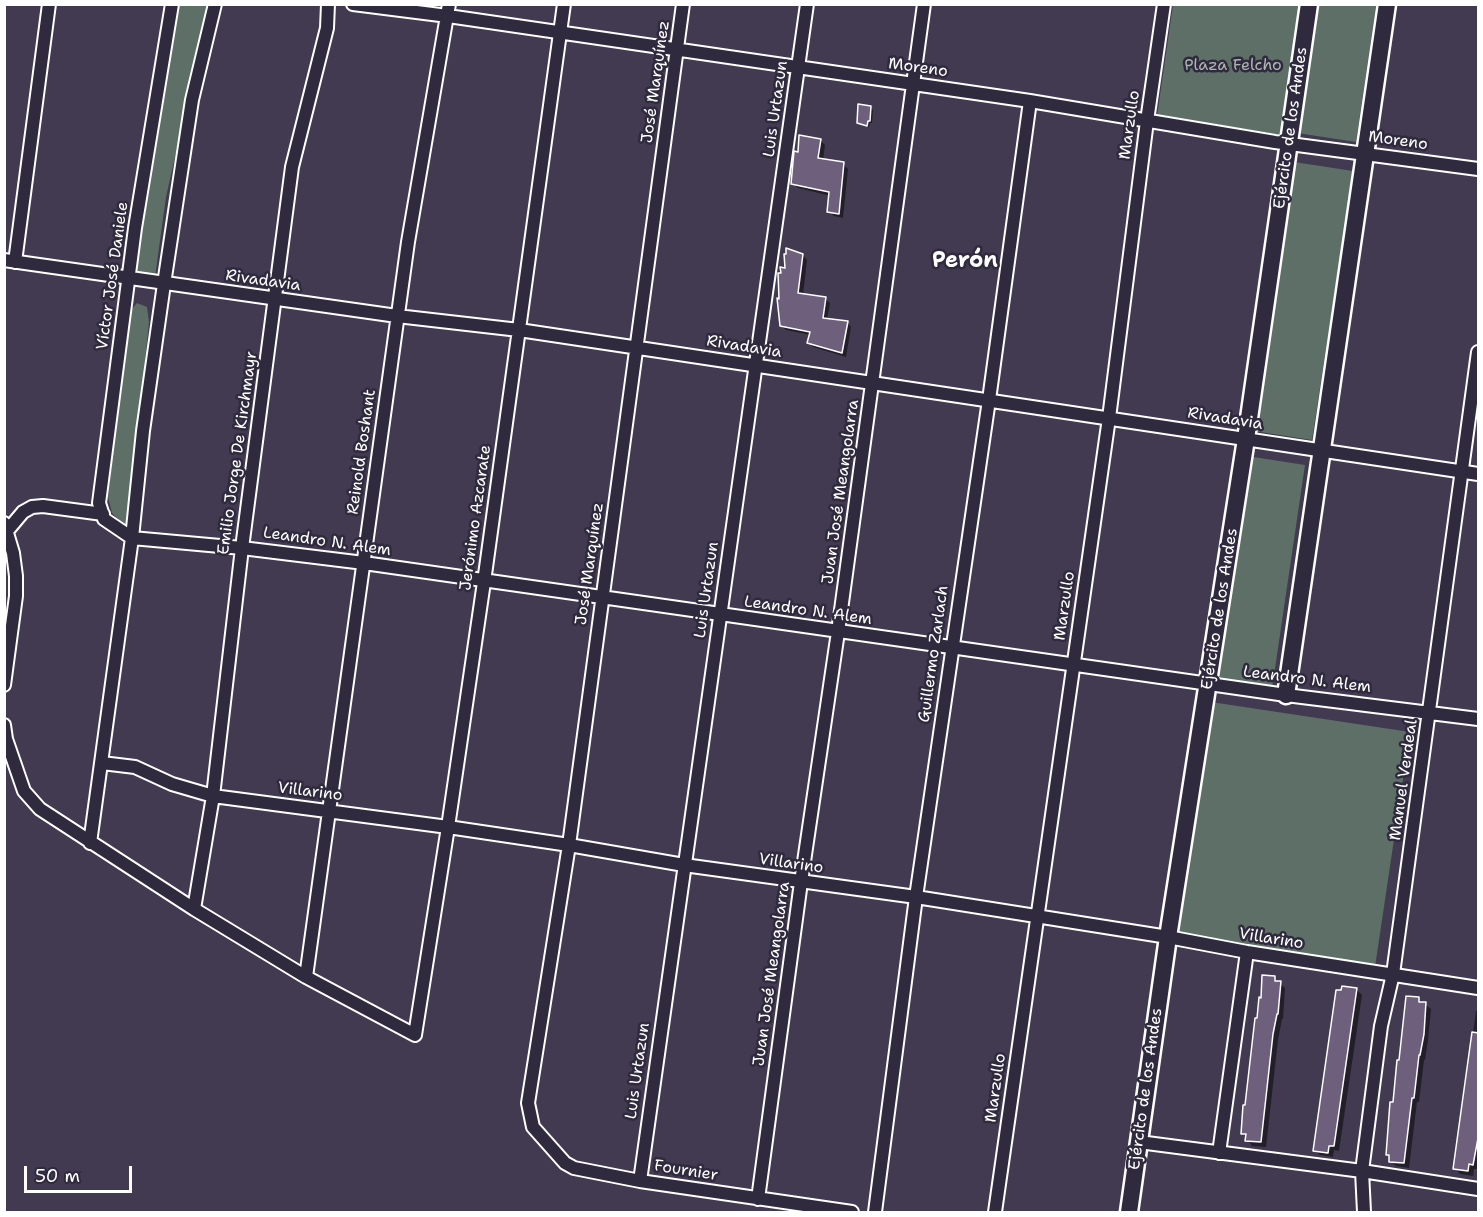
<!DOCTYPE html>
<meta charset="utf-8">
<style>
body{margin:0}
#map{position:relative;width:1483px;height:1217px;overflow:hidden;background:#423a50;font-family:"Shantell Sans",sans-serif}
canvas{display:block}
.frame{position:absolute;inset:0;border:6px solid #fff;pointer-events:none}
.scale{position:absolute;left:24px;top:1166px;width:108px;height:27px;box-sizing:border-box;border:3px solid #fff;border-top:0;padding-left:8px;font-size:18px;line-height:21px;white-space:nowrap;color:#fff;-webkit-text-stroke:4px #2f2a3d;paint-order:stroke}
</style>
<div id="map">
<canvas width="1483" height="1217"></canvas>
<div class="frame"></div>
<div class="scale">50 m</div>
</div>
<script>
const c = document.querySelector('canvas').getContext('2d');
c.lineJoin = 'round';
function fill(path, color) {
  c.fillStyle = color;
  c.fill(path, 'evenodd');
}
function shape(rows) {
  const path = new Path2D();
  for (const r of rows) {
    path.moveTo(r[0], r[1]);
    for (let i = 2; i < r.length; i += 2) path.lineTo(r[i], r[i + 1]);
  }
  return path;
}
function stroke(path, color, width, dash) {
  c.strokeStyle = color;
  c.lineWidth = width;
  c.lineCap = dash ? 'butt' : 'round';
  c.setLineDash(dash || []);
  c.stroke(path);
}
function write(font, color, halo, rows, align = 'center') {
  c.font = font + ' "Shantell Sans",sans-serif';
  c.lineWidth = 5;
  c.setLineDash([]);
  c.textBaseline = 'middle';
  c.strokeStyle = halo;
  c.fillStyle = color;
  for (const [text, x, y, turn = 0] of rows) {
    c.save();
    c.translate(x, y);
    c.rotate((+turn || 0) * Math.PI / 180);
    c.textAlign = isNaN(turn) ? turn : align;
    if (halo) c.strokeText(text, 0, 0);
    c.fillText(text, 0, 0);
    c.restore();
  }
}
const green = shape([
 [178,5,209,5,166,197,155,277,134,275],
 [1173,5,1303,5,1284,135,1157,116],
 [1317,5,1376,5,1356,142,1297,133],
 [1294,162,1353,171,1312,440,1254,431],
 [137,303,147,307,149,322,130,508,130,524,124,525,112,513,108,497,129,312],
 [1247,456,1305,465,1272,689,1214,681],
 [1211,702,1410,732,1375,967,1176,936]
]);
const shadow = shape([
 [870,108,873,110,872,123,870,123,869,127,861,125,859,122],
 [820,140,825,145,823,160,843,164,848,169,843,218,834,216,829,211,831,196,798,188,792,183,799,154],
 [803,255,807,260,803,295,825,299,830,303,827,320,847,322,851,327,846,357,813,347,809,343,811,335,786,330,781,326,787,270],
 [1274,978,1285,988,1283,1019,1282,1019,1278,1040,1266,1147,1252,1146,1243,1133,1246,1106,1262,999],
 [1356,989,1362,995,1339,1151,1334,1150,1333,1157,1320,1155,1314,1150],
 [1418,999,1431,1009,1428,1040,1425,1060,1424,1060,1419,1102,1417,1102,1409,1168,1396,1166,1390,1161,1390,1157,1388,1154,1394,1103],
 [1476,1011,1478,1011,1478,1169,1474,1169,1473,1176,1460,1174,1455,1168]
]);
const building = shape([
 [858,104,871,106,870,121,868,121,867,126,857,123,858,104],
 [799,135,821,139,818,158,844,162,839,214,827,212,829,192,791,184,794,151,798,152,799,135],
 [786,248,803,254,798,293,826,297,823,318,848,321,842,353,807,343,810,332,780,326,777,298,779,299,778,273,781,273,780,267,785,268,784,254,786,254,786,248],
 [1262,975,1275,976,1275,981,1281,981,1278,1014,1277,1014,1273,1034,1261,1142,1245,1141,1246,1134,1241,1134,1243,1105,1245,1105,1255,1018,1257,1018,1259,997,1261,998,1262,975],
 [1342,986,1357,988,1334,1146,1329,1146,1328,1153,1313,1151,1336,990,1341,990,1342,986],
 [1406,996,1419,997,1419,1002,1426,1002,1424,1034,1420,1055,1419,1055,1414,1098,1412,1098,1404,1163,1389,1162,1389,1155,1386,1155,1390,1102,1393,1102,1397,1060,1399,1060,1406,996],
 [1472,1032,1479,1033,1479,1133,1473,1165,1469,1164,1468,1171,1453,1169,1472,1032]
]);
const street = shape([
 [215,4,192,100,164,284,143,431,132,538,242,548,364,563,1286,695,1478,719],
 [353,4,448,16,1030,101,1275,142,1478,169],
 [683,4,569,845,528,1103,533,1127,565,1163,574,1168,640,1181,852,1212],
 [4,260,397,316,519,330,1478,474],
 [15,262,49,4],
 [4,523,13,553,16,576,16,596,4,685],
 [7,531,23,512,32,507,43,506,103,514],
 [4,725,6,739,24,791,40,809,194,909,306,977,415,1035,448,827,484,582,564,4],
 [102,763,135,767,172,784,213,796,448,827,569,845,684,865,916,897,1168,937,1247,952,1478,988],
 [90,843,132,538,104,519,99,503,135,228,172,4],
 [194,909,213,796,242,548,292,167,327,28,328,4],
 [306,977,408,242,449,4],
 [1139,1142,1362,1171,1478,1189],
 [1219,1153,1247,952],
 [640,1181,807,4],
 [758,1199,801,882,838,632,924,4],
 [875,1212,916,897,989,400,1030,101],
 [995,1212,1109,418,1147,121,1164,4],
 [1364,1212,1362,1171,1381,1026,1393,974,1478,352]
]);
const secondary = shape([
 [1286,695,1387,4],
 [1129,1212,1168,937,1246,439,1309,4]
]);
const parkNames = [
 ["Plaza Felcho",1233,66]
];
const streetNames = [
 ["Moreno",918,68,8],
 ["José Marquínez",656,82,-82],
 ["Luis Urtazun",776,109,-82],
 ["Marzullo",1130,125,-82],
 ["Ejército de los Andes",1291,128,-82],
 ["Moreno",1398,141,8],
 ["Víctor José Daniele",113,276,-82],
 ["Rivadavia",263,281,8],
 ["Rivadavia",744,347,9],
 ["Rivadavia",1225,419,9],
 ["Reinold Boshant",362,452,-82],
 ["Emilio Jorge De Kirchmayr",238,453,-82],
 ["Juan José Meangolarra",841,492,-82],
 ["Jerónimo Azcarate",476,518,-82],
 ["Leandro N. Alem",327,542,8],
 ["José Marquínez",590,564,-82],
 ["Luis Urtazun",707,590,-82],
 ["Marzullo",1065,606,-82],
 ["Ejército de los Andes",1220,609,-81],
 ["Leandro N. Alem",808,611,8],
 ["Guillermo Zarlach",934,654,-82],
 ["Leandro N. Alem",1307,680,7],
 ["Manuel Verdeal",1404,780,-82],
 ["Villarino",310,792,7],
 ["Villarino",791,864,8],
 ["Villarino",1271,939,9],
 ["Juan José Meangolarra",772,974,-82],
 ["Luis Urtazun",638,1071,-82],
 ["Marzullo",996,1088,-82],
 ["Ejército de los Andes",1146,1089,-82],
 ["Fournier",686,1171,9]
];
const districtNames = [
 ["Perón",965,261]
];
fill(green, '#5d6f67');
fill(shadow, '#0007');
fill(building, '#6e607c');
stroke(building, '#fff', 1.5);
stroke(street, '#fff', 16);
stroke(secondary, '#fff', 21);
stroke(street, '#2f2a3d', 12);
stroke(secondary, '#2f2a3d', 16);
write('16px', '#aeb7b3', '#2f2a3d', parkNames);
write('16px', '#fff', '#2f2a3d', streetNames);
write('bold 22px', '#fff', '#2f2a3d', districtNames);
</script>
